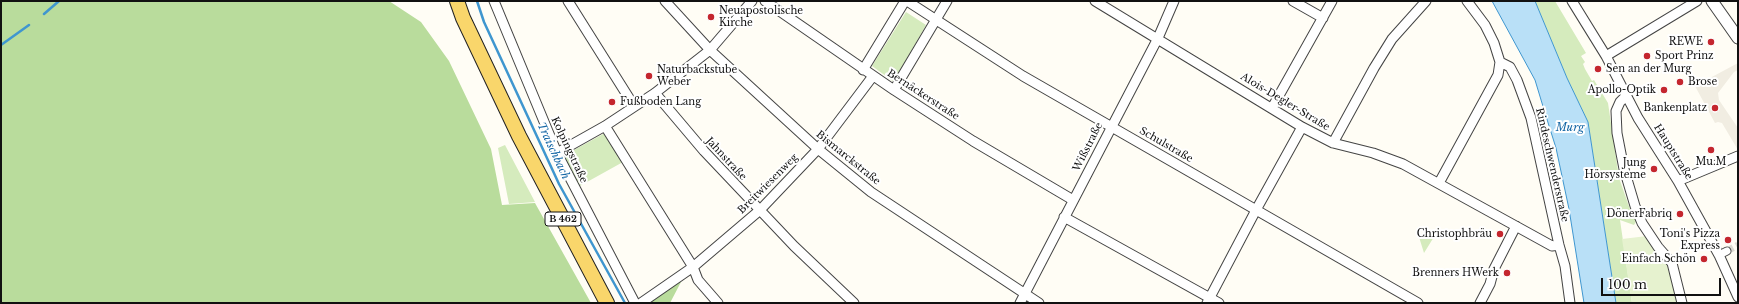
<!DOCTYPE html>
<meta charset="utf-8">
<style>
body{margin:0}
#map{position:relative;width:1739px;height:304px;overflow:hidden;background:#fffdf5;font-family:"Libre Baskerville",serif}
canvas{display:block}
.frame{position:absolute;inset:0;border:2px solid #111;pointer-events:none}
.scale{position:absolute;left:1601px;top:278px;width:120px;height:18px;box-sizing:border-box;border:2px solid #111;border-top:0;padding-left:5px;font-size:12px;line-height:14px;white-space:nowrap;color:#111;-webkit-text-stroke:3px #fff;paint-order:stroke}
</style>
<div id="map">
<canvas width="1739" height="304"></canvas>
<div class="frame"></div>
<div class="scale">100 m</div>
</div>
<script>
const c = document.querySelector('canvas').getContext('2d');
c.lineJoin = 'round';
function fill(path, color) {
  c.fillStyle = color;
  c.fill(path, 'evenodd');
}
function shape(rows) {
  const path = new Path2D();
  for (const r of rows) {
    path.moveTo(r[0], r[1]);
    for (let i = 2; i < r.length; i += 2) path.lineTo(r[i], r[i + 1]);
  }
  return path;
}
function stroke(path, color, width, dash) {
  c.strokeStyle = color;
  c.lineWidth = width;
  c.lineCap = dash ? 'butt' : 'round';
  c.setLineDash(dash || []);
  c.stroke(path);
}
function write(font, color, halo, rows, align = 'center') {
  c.font = font + ' "Libre Baskerville",serif';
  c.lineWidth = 4;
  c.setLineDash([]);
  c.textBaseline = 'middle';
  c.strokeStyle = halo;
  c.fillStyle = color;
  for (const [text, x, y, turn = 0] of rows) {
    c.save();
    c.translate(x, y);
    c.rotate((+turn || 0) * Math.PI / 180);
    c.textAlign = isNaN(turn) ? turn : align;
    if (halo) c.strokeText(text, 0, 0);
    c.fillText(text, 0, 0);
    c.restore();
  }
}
const green = shape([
 [1535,1,1555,1,1586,53,1581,56,1585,62,1583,64,1585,69,1592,81,1594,80,1608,103,1619,178,1631,212,1637,220,1634,225,1620,220,1632,303,1616,303,1588,122,1567,78],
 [906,12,926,25,894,82,872,66],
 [605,133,623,162,578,187,563,156],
 [505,145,535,202,509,204,498,148],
 [1437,232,1424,253,1419,237]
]);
const forest = shape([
 [1,1,389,1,421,22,449,61,491,149,502,205,535,203,591,303,1,303],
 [679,280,681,282,670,303,645,303]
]);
const pitch = shape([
 [1647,236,1668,266,1677,303,1632,303,1622,239]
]);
const plaza = shape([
 [1738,63,1738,70,1734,72,1718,93,1719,100,1738,128,1738,150,1722,123,1718,122,1715,123,1695,86]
]);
const water = shape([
 [1492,1,1535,1,1567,78,1588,122,1616,303,1584,303,1569,209,1556,148,1545,113,1535,80,1492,1]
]);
const stream = shape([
 [477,1,484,22,559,184,625,303],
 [44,14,59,1],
 [1,45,29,25]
]);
const pedestrianTunnel = shape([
 [1727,251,1738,245]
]);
const pedestrian = shape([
 [1719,255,1727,251]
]);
const minor = shape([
 [494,1,557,153,635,303],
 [568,1,634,106],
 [665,1,710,50,818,149,871,192,1039,303],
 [765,1,894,90,973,141,1073,200],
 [907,1,1023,76,1418,303],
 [1095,1,1302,127,1333,143,1373,153,1403,164,1552,246,1559,245],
 [1293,1,1323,18],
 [1572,1,1606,56,1638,118,1678,181,1719,255,1738,297],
 [1606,56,1697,1],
 [1500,62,1510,67,1517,80,1531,118,1559,245,1565,266,1570,303],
 [863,70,905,1],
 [894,90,947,1],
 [655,93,704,151,794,246,854,303],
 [1627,95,1620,102,1616,111,1617,133,1624,169,1635,206,1642,223,1658,247,1672,263,1682,303],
 [1272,108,1332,1],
 [605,126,693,267,698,280,718,303],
 [1333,143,1374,68,1392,39,1426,1],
 [557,153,605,126,655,93,710,50,752,1],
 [1678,181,1738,156],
 [1439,183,1498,75,1500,62,1494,43,1485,25,1467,1],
 [1064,217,1219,303],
 [641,303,693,267,760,210,818,149,873,76],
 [1020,303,1158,38,1174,1],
 [1207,303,1256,210,1302,127],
 [1480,303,1490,284,1494,269,1516,226]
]);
const tertiary = shape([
 [1712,1,1738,38]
]);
const primary = shape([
 [457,1,463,18,519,136,607,303]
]);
const markers = [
 [711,17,4,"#c4262e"],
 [1711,42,4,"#c4262e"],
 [1647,56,4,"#c4262e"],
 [1598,69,4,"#c4262e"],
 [649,76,4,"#c4262e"],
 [1680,82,4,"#c4262e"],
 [1664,90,4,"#c4262e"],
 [612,102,4,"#c4262e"],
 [1715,108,4,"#c4262e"],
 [1711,150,4,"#c4262e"],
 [1654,169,4,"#c4262e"],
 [1680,214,4,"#c4262e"],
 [1500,234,4,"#c4262e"],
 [1728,240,4,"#c4262e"],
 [1704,259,4,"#c4262e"],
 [1507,273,4,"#c4262e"]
];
const shields = [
 [563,219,36]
];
const shieldNames = [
 ["B 462",563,219]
];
const poiNames = [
 ["Neuapostolische",719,11,"left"],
 ["Kirche",719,23,"left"],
 ["REWE",1703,42],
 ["Sport Prinz",1655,56,"left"],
 ["Sen an der Murg",1606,69,"left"],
 ["Naturbackstube",657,70,"left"],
 ["Weber",657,82,"left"],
 ["Brose",1688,82,"left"],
 ["Apollo-Optik",1656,90],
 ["Fußboden Lang",620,102,"left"],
 ["Bankenplatz",1707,108],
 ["Mu.M",1711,162,"center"],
 ["Jung",1646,163],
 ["Hörsysteme",1646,175],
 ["DönerFabriq",1672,214],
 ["Christophbräu",1492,234],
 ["Toni's Pizza",1720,234],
 ["Express",1720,246],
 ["Einfach Schön",1696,259],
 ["Brenners HWerk",1499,273]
];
const streetNames = [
 ["Bernäckerstraße",923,95,33],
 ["Alois-Degler-Straße",1285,102,31],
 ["Schulstraße",1166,145,30],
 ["Wißstraße",1088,147,-63],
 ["Kolpingstraße",569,150,65],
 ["Hauptstraße",1673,152,58],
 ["Bismarckstraße",848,158,39],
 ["Jahnstraße",726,159,47],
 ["Rindeschwenderstraße",1552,165,77],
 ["Breitwiesenweg",768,184,-45]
];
const waterNames = [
 ["Murg",1570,128],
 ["Traischbach",553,151,65]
];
fill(green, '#d5ebbd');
fill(forest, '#b9dc9c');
fill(pitch, '#e6f2cf');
fill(plaza, '#f1ede2');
fill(water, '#b9e0f7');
stroke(water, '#3f96cf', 1);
stroke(stream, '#3f96cf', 2.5);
stroke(pedestrianTunnel, '#dbdad3', 7, [7, 3.5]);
stroke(pedestrian, '#444', 9);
stroke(minor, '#444', 11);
stroke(tertiary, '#444', 13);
stroke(primary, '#222', 16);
stroke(pedestrian, '#fff', 7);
stroke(minor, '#fff', 9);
stroke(tertiary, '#fff', 11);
stroke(primary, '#f9d66b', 14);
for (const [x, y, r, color] of markers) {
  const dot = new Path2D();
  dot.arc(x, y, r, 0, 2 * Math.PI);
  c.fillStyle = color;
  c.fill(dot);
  stroke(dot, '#fff', 1.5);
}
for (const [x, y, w] of shields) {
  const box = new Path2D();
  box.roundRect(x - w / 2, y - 7, w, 14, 3);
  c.fillStyle = '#fff';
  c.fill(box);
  stroke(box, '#111', 1);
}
write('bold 9px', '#111', null, shieldNames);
write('10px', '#111', '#fff', poiNames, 'right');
write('10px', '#111', '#fff', streetNames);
write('italic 11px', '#1768a6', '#fff', waterNames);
</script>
